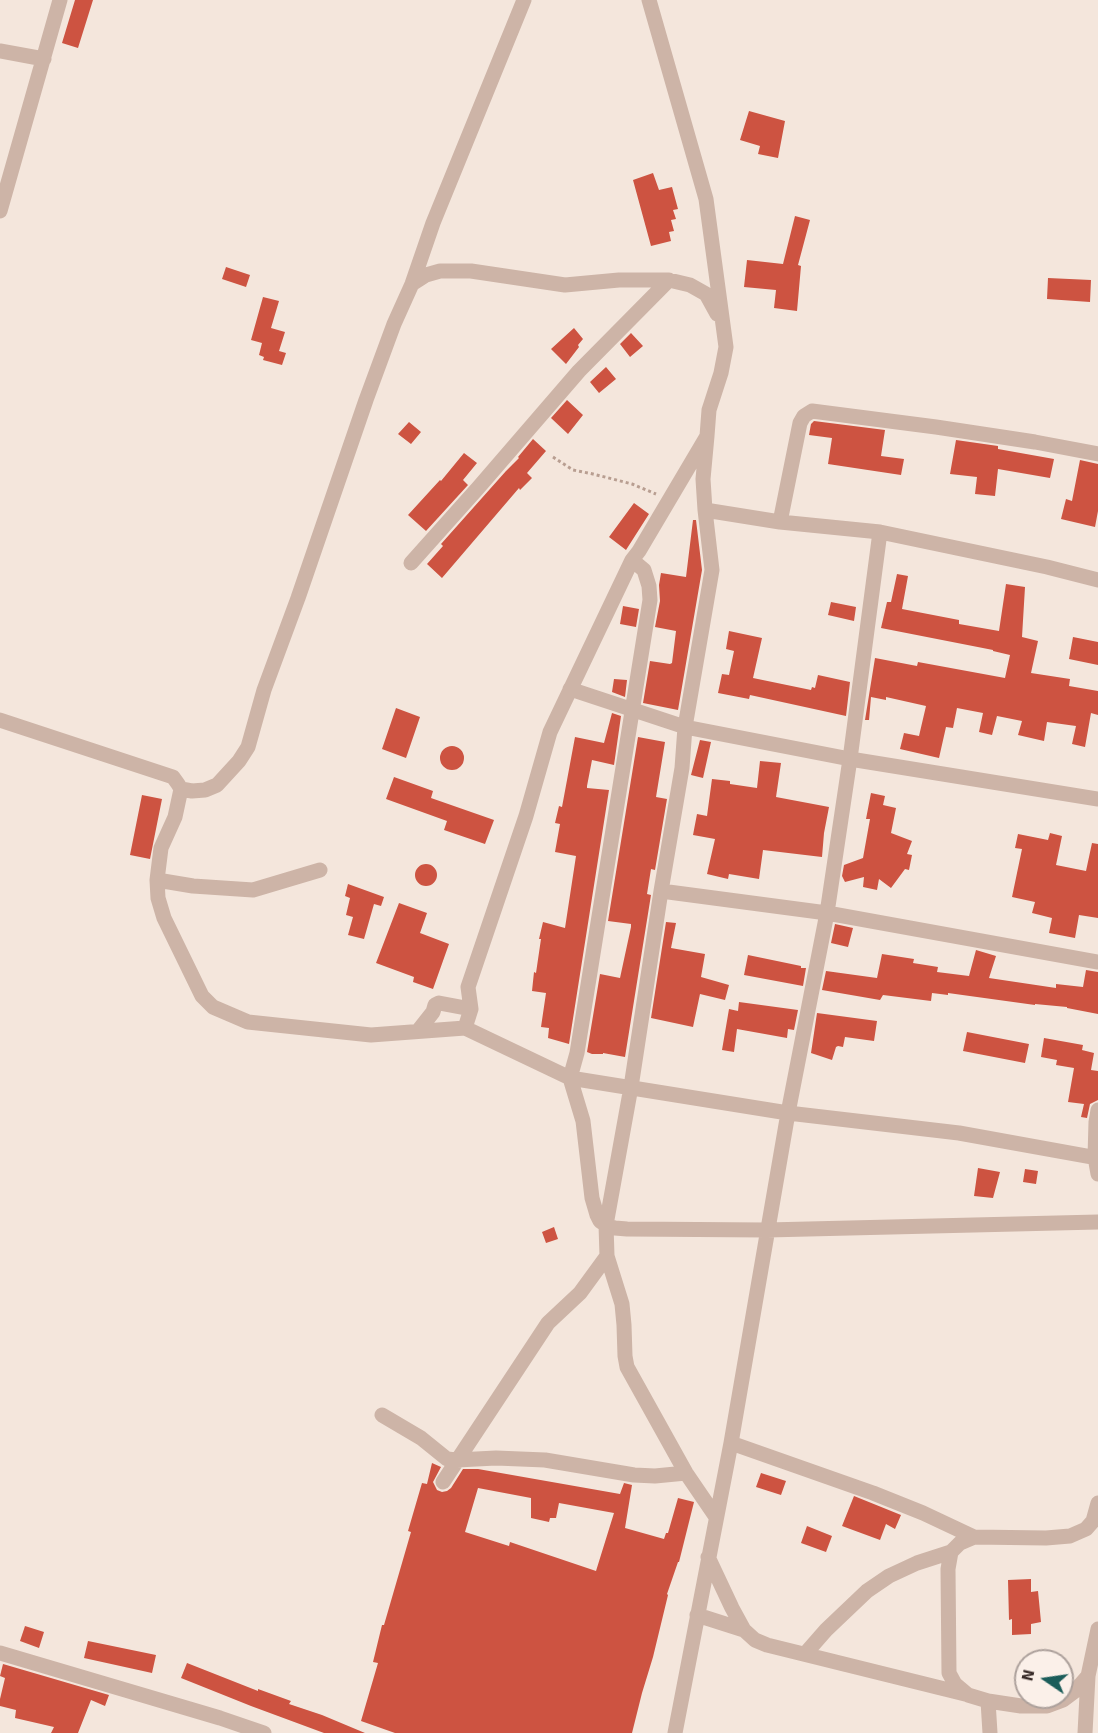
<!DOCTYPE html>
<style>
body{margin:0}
#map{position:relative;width:1098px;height:1733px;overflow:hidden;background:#f4e6dc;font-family:Signika,sans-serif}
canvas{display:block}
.north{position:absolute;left:1014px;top:1649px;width:60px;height:60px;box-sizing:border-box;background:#fbf0e9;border:2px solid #ada19c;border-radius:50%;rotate:283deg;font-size:16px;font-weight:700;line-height:24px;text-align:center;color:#382b28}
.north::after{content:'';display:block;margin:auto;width:21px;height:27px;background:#1b5d5a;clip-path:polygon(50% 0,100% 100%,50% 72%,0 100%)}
</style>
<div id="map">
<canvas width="1098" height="1733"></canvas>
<div class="north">N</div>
</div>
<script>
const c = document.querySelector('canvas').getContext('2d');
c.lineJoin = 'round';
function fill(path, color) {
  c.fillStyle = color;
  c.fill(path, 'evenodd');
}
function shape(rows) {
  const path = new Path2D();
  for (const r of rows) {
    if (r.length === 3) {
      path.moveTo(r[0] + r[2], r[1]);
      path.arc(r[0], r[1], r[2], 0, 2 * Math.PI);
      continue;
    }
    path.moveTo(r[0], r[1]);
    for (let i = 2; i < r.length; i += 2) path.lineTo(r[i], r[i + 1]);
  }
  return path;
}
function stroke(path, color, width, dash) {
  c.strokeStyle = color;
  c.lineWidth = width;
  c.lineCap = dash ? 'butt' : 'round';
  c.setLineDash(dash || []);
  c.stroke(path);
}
const building = shape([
 [75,0,93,0,78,48,62,43],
 [749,111,785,121,778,158,758,154,760,146,740,140],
 [653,173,659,190,672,187,678,209,673,210,676,219,671,220,674,231,669,232,671,241,651,246,633,180],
 [795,216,810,220,798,265,801,266,797,311,774,308,776,290,744,287,747,260,783,264],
 [226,267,250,275,246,287,222,279],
 [1048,278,1091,280,1090,302,1047,299],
 [263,297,279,301,271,328,285,332,279,351,286,353,282,365,263,360,264,357,259,355,262,343,251,340],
 [574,328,583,339,578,345,579,347,566,364,551,349],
 [631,333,643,346,630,357,620,344],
 [606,367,616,379,599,393,590,382],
 [567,400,583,415,568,434,551,418],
 [814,421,885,430,881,456,904,459,901,475,828,464,832,438,809,435,811,424],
 [409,422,421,432,411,444,398,434],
 [533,439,546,451,527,473,532,478,520,490,519,488,442,578,427,564,443,546,441,544,506,471,519,458,518,457],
 [956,440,998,446,998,449,1054,459,1050,478,998,469,995,496,975,494,977,477,950,474],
 [464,453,477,463,463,480,468,485,426,531,408,515,440,480,441,481],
 [1080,460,1098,464,1098,511,1095,527,1061,519,1066,499,1072,501],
 [634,503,649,514,626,550,609,537],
 [693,520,696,520,702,570,678,710,643,703,650,661,670,664,672,663,676,631,655,627,660,601,659,585,661,573,686,577],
 [897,574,908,576,902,609,959,620,959,624,999,631,1006,584,1025,587,1022,637,1038,641,1031,673,1070,679,1069,686,1098,691,1098,715,1091,713,1085,747,1072,744,1076,726,1047,722,1044,741,1018,735,1022,721,997,716,992,735,979,732,983,713,957,708,953,728,946,727,939,758,900,749,904,733,919,736,926,706,886,697,886,700,871,697,869,720,865,720,875,658,917,666,918,662,1005,678,1010,655,993,651,993,650,881,628,887,602,891,602],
 [831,602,856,607,854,621,828,615],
 [623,606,639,609,636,627,620,624],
 [729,631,762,638,753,678,811,690,812,687,815,688,818,675,850,682,846,716,750,695,749,699,718,693,722,674,729,675,734,651,726,649],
 [1073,637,1098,642,1098,665,1069,659],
 [614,679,627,680,625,697,612,692],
 [396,708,420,717,406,758,382,749],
 [612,713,621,716,614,765,592,760,587,786,587,788,609,790,569,1044,548,1038,549,1028,541,1027,546,993,532,991,534,972,536,973,541,939,539,939,543,922,565,928,576,856,555,852,560,824,555,823,559,806,562,807,575,737,604,743],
 [638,737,665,742,656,797,667,799,655,870,651,869,647,894,651,895,625,1057,603,1053,603,1054,592,1054,587,1052,600,974,620,978,631,927,631,924,608,921],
 [700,740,711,742,703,778,691,775],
 [452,758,12],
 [760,761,781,763,776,797,829,807,824,833,822,857,763,850,759,879,729,874,728,879,707,874,715,839,693,835,697,814,707,816,712,779,730,781,730,784,757,788],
 [394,777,433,791,431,798,494,820,485,844,444,830,447,821,386,799],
 [871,793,885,796,883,805,896,808,891,833,912,841,907,854,912,855,909,870,905,869,891,888,879,879,877,890,863,887,864,877,845,882,842,876,844,865,863,858,870,819,866,819],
 [142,795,162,799,150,859,130,855],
 [1050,833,1062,836,1056,865,1086,871,1092,843,1098,844,1098,918,1079,915,1075,938,1049,933,1052,918,1032,913,1035,902,1012,897,1022,849,1015,848,1018,834,1048,840],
 [426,875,11],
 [348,884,384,897,381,906,374,904,364,939,348,935,353,917,346,915,350,898,345,896],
 [399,903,427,913,420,933,449,944,433,989,413,982,414,977,376,963],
 [666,922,676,923,671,948,705,954,701,977,729,985,725,1000,700,994,693,1027,651,1018],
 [835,924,853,928,848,947,831,943],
 [976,950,996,956,989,978,1056,988,1056,984,1083,987,1086,970,1098,972,1098,1014,1067,1008,1067,1007,1035,1004,1035,1005,948,993,948,995,932,993,931,1001,883,995,880,1000,822,990,826,971,877,978,882,954,914,959,913,963,938,967,937,972,969,976],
 [748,955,801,966,801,968,806,968,803,986,744,975],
 [739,1002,798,1010,794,1030,788,1029,787,1038,737,1029,734,1052,722,1050,729,1009,738,1011],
 [817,1013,877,1021,874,1041,845,1037,843,1047,838,1046,836,1047,832,1060,811,1053],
 [967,1032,1029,1044,1025,1063,963,1051],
 [1044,1038,1083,1045,1082,1050,1094,1053,1091,1070,1098,1071,1098,1100,1090,1104,1087,1118,1081,1117,1084,1104,1068,1102,1074,1068,1056,1065,1057,1060,1041,1057],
 [978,1168,1000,1172,993,1198,974,1196],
 [1025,1169,1038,1171,1036,1184,1023,1182],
 [554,1227,558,1239,546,1243,542,1232],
 [432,1463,441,1467,433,1482,437,1490,442,1492,447,1491,451,1488,463,1469,478,1469,620,1494,624,1483,632,1485,625,1528,664,1539,666,1533,668,1533,678,1498,694,1502,679,1562,678,1562,667,1594,668,1595,653,1657,642,1693,632,1733,395,1733,361,1721,378,1663,373,1662,382,1625,384,1625,411,1532,408,1531,422,1483,427,1484],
 [478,1488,531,1498,531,1518,549,1522,550,1518,556,1518,559,1503,614,1513,596,1571,510,1542,509,1546,465,1532],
 [761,1473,786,1481,781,1495,756,1487],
 [854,1496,901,1515,895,1529,886,1524,880,1540,842,1526],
 [807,1526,832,1536,826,1552,801,1543],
 [1031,1579,1031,1592,1038,1591,1041,1622,1031,1624,1031,1634,1012,1635,1012,1619,1009,1620,1008,1580],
 [25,1626,44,1632,39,1648,20,1641],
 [88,1641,156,1655,152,1673,84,1658],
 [187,1663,258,1691,258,1689,291,1701,289,1704,322,1715,365,1733,324,1733,251,1706,181,1678],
 [3,1664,109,1695,105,1706,91,1700,78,1733,51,1733,54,1727,15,1718,16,1710,0,1706,0,1699,5,1678,0,1676]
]);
const path = shape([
 [553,457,573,470,593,474,632,484,656,494]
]);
const minor = shape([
 [0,51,44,59],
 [0,211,60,0],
 [412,284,426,275,440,271,471,271,565,285,619,280,669,280,690,285,706,294,717,314],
 [707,436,703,479,705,510,712,570,685,727,682,768,661,891,631,1087,606,1225,607,1256,622,1304,624,1325,625,1356,627,1367,686,1473,716,1517],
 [705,510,780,522,880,532,1047,567,1098,580],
 [780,522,800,423,804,416,812,411,936,427,1035,442,1098,454],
 [632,560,644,570,649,586,650,600,577,1053,570,1078,788,1113,959,1133,1098,1158],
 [411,563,478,488,579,371,669,280],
 [570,689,685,727,850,759,1098,799],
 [0,720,173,777,178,784,181,789,175,817,161,848,157,880,158,898,164,918,202,996,213,1007,248,1022,371,1035,465,1028,570,1078,583,1121,592,1198,597,1215,600,1221,606,1225,615,1228,627,1229,767,1230,1098,1222],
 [181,789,192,791,205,790,217,785,239,761,248,747,264,690,298,598,366,400,394,324,412,284,433,223,524,0],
 [157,880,193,886,253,890,320,870],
 [661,891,827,913,1098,962],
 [465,1028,471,1009,468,987,526,816,550,732,632,560,639,551,707,436,709,410,721,373,726,347,706,199,649,0],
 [418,1031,433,1012,435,1005,439,1003,471,1009],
 [1098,1110,1096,1122,1095,1157,1098,1174],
 [382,1415,421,1438,447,1459,457,1460,496,1458,545,1460,634,1475,655,1476,686,1473],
 [731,1443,873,1493,923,1513,974,1537],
 [443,1482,548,1323,580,1293,607,1256],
 [1098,1503,1093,1521,1086,1529,1070,1536,1046,1538,974,1537,960,1543,951,1552,948,1569,949,1673,955,1684,968,1695,988,1701,1021,1706,1047,1706,1063,1700,1075,1691,1088,1676,1098,1629],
 [708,1557,732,1608,744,1630,755,1640,767,1645,965,1694],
 [697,1615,744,1630],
 [0,1653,220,1718,264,1733],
 [805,1654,826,1630,867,1591,889,1576,917,1563,951,1552],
 [988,1701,990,1733],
 [675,1733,731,1443,788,1113,827,913,850,759,880,532],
 [1085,1733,1088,1676]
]);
fill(building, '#cd5341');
stroke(path, '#b89e91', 3, [3, 3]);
stroke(minor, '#cdb4a7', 15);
</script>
